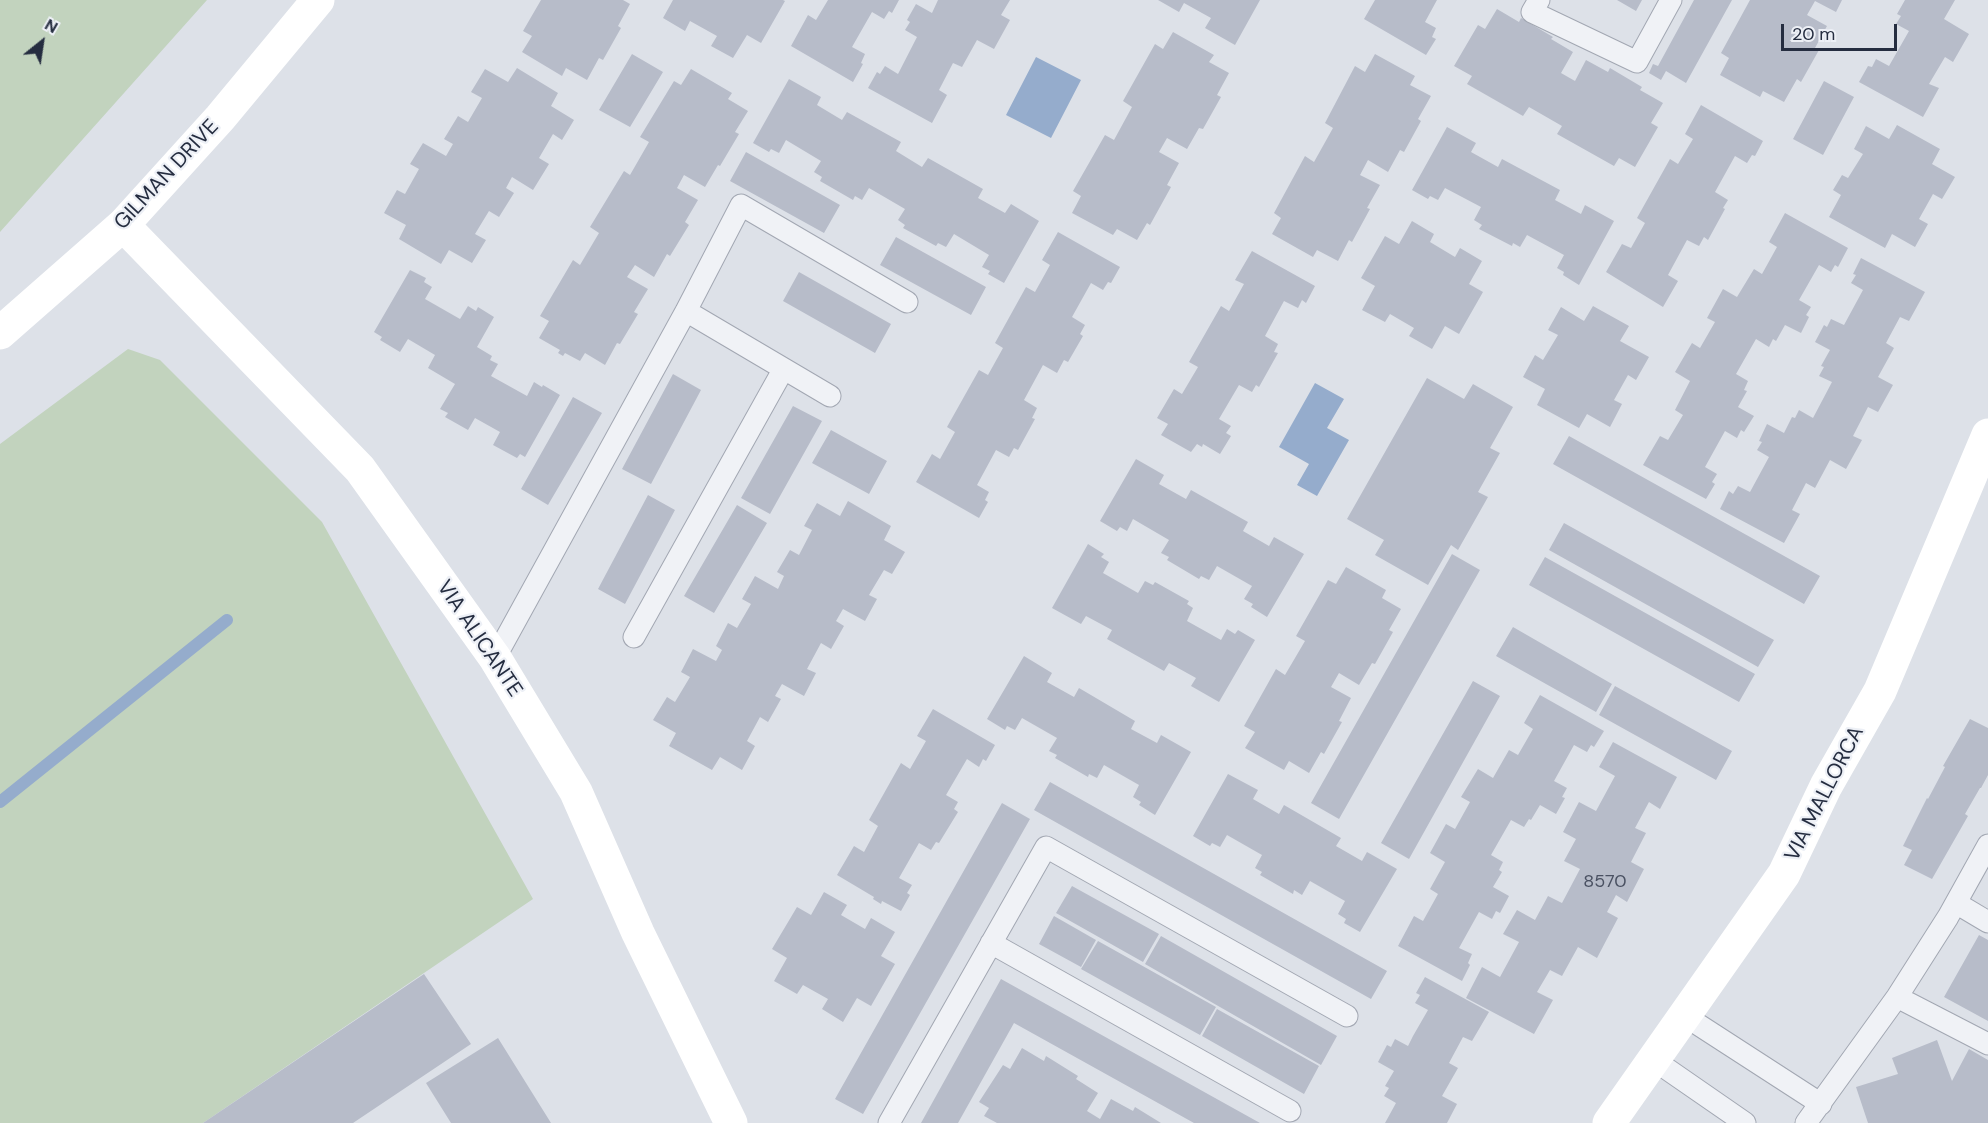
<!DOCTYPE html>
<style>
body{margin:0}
#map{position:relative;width:1988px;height:1123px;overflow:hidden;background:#dde1e8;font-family:"DM Sans",sans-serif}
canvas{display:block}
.north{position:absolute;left:12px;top:12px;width:60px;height:60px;-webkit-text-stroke:4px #edf0f6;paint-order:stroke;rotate:30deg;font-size:16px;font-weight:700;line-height:24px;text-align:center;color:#252d40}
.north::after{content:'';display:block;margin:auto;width:21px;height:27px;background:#252d40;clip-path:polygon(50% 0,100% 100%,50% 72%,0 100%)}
.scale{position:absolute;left:1781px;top:24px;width:116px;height:27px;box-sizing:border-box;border:3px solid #252d40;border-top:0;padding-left:8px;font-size:18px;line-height:21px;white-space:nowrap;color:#252d40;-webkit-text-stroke:4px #edf0f6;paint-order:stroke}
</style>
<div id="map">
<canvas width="1988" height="1123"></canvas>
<div class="north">N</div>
<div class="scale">20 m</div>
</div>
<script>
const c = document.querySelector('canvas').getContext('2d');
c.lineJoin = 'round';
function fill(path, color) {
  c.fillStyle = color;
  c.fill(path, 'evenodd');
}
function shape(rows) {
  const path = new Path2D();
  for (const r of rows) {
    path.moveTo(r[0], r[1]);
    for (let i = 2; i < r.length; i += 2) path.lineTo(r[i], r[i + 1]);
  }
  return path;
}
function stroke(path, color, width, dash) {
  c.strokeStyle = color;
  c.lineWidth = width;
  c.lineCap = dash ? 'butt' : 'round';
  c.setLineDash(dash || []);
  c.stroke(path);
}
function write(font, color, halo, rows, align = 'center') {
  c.font = font + ' "DM Sans",sans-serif';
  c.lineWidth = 4.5;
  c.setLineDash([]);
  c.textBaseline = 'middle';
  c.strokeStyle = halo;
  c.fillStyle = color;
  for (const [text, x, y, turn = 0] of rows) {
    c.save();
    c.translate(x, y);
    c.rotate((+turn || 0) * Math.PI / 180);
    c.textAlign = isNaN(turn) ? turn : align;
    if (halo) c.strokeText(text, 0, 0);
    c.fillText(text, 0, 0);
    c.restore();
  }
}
const green = shape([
 [0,0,207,0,0,232],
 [128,349,160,360,322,522,533,899,203,1123,0,1123,0,444]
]);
const water = shape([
 [1036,57,1081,80,1051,138,1006,115],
 [1315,383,1344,399,1327,428,1349,440,1317,496,1297,485,1309,464,1279,447]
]);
const stream = shape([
 [0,802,227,620]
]);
const building = shape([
 [541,0,623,0,630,4,618,26,621,28,603,60,599,58,587,80,566,68,562,76,522,52,532,36,523,31],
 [673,0,783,0,785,1,761,43,747,35,733,58,711,46,717,36,690,21,685,31,663,18],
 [828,0,899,0,892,13,889,11,884,19,872,12,852,47,865,54,861,63,863,64,853,82,791,46,808,15,816,20],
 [938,0,1010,0,1001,15,1010,20,994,49,977,40,962,67,953,63,939,90,947,95,932,123,868,88,877,72,880,74,885,66,898,74,917,37,905,30,910,22,907,20,916,4,932,13],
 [1158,0,1260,0,1235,45,1205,28,1211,18,1184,3,1179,12],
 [1375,0,1437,0,1425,22,1436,28,1432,37,1436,39,1426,55,1364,19],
 [1617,0,1642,0,1636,11],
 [1694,0,1732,0,1686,83,1666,71,1661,80,1649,73,1653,64,1658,66],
 [1750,0,1842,0,1836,12,1815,1,1807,15,1827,26,1815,48,1819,50,1801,82,1797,79,1784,102,1763,91,1760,97,1720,75,1729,58,1721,53],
 [1905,0,1955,0,1944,19,1969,34,1953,62,1945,57,1929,84,1939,88,1923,117,1859,82,1868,66,1872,67,1876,59,1889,66,1909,31,1896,24,1901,16,1897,14],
 [1497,9,1519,22,1521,18,1553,37,1551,39,1573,52,1561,73,1575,81,1586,60,1608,72,1610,68,1642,87,1640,90,1663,103,1651,123,1658,127,1635,167,1619,158,1614,166,1557,134,1562,126,1529,107,1523,116,1467,84,1472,76,1454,66,1478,25,1485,29],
 [1173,32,1214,55,1209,62,1229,73,1217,95,1221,97,1203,129,1199,128,1187,149,1167,138,1159,152,1179,163,1167,185,1171,187,1150,225,1147,223,1137,240,1117,229,1113,235,1072,213,1081,196,1073,191,1105,135,1114,140,1132,107,1123,101,1155,44,1163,49],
 [632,54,663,72,630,127,599,110],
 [1375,54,1415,76,1410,85,1431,96,1418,119,1421,121,1404,152,1400,150,1388,172,1368,160,1360,175,1380,185,1367,208,1370,209,1352,242,1349,240,1338,261,1317,250,1313,257,1272,234,1281,218,1274,213,1305,156,1314,162,1333,128,1325,123,1355,66,1365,72],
 [517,68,558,93,551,106,574,120,562,140,553,134,539,158,549,164,533,190,512,177,506,188,514,193,499,217,489,211,475,234,486,240,472,263,449,250,441,264,399,239,406,225,384,213,397,190,405,194,419,169,410,164,423,143,446,156,453,144,444,139,458,116,468,122,482,98,471,92,485,69,508,82],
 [691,69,732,93,728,99,748,111,735,132,739,134,720,166,718,165,705,187,684,175,677,188,698,200,685,222,689,225,670,256,667,254,654,277,635,265,627,277,648,289,634,312,638,314,620,344,617,343,605,365,585,353,580,361,565,353,563,356,558,353,560,350,539,338,549,321,540,316,573,260,580,265,599,233,590,227,624,171,630,175,649,142,640,137,674,81,681,85],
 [789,79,821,97,817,105,842,120,847,112,901,142,896,151,922,167,928,158,983,189,978,198,1005,213,1011,204,1039,221,1004,283,988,274,990,271,982,267,989,255,954,234,946,247,938,243,936,246,903,228,905,225,898,220,905,209,869,188,862,200,855,196,853,200,820,181,822,177,814,172,821,161,786,140,779,153,771,149,769,152,753,143],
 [1824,81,1854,97,1823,155,1793,139],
 [1701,105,1763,141,1755,156,1752,155,1747,163,1735,156,1715,192,1728,200,1723,208,1725,209,1708,240,1704,237,1699,246,1687,240,1668,275,1678,281,1663,307,1606,272,1622,244,1631,248,1645,223,1637,218,1670,159,1678,164,1693,139,1685,134],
 [1897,125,1940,149,1932,164,1955,177,1942,199,1933,194,1919,219,1928,224,1915,247,1892,234,1885,248,1829,217,1841,195,1833,190,1842,175,1848,178,1863,154,1854,149,1866,126,1889,139],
 [1447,127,1476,143,1471,152,1498,167,1502,159,1560,190,1555,200,1581,214,1585,205,1614,221,1579,285,1563,275,1564,272,1557,268,1564,255,1527,235,1520,247,1513,243,1512,246,1479,229,1482,225,1474,220,1481,207,1445,188,1438,200,1430,196,1428,199,1412,190],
 [746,152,840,205,824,233,730,181],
 [1785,213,1848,248,1838,267,1835,265,1831,272,1819,265,1799,300,1811,307,1806,315,1809,317,1801,333,1785,325,1776,341,1773,339,1769,347,1756,339,1736,374,1748,381,1744,390,1747,391,1738,407,1754,416,1744,432,1741,430,1737,438,1725,431,1705,467,1717,474,1712,482,1715,484,1706,499,1643,465,1660,436,1668,440,1683,415,1675,410,1690,381,1675,372,1692,343,1700,348,1715,322,1707,318,1723,289,1737,297,1754,269,1762,274,1777,247,1769,242],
 [1412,221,1434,234,1430,242,1455,257,1460,248,1482,261,1469,284,1483,292,1459,334,1445,326,1432,349,1409,336,1414,328,1390,314,1385,322,1362,310,1375,286,1361,278,1385,236,1399,244],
 [1058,232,1120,267,1111,283,1108,282,1103,290,1091,283,1072,317,1085,325,1080,334,1083,336,1068,362,1064,360,1057,373,1043,365,1024,400,1037,408,1032,418,1035,419,1018,450,1014,448,1009,457,996,450,977,485,989,492,985,500,988,502,979,518,916,482,932,454,940,459,955,432,947,427,979,370,988,375,1003,348,995,343,1026,287,1035,292,1050,265,1042,260],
 [896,237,986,287,971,315,880,265],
 [1252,251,1315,286,1306,303,1302,300,1298,308,1284,301,1265,336,1278,344,1274,352,1278,353,1259,387,1256,385,1252,392,1239,385,1219,419,1231,426,1226,433,1231,436,1220,454,1203,444,1202,447,1197,444,1191,452,1161,435,1168,424,1157,418,1174,389,1182,394,1198,367,1189,362,1221,306,1229,311,1244,284,1235,280],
 [1861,258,1925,292,1909,321,1900,317,1886,343,1894,348,1878,377,1893,385,1878,412,1868,407,1853,436,1862,440,1846,469,1830,460,1815,488,1806,483,1792,510,1800,514,1784,543,1720,509,1729,491,1733,494,1738,486,1750,492,1769,457,1757,450,1762,442,1759,441,1767,424,1784,433,1792,417,1795,418,1799,410,1813,418,1832,382,1819,376,1824,367,1821,366,1830,350,1815,342,1824,325,1827,327,1831,319,1844,325,1863,290,1851,283,1856,275,1853,274],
 [410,270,426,278,424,282,432,287,425,299,460,319,468,306,476,311,478,307,494,317,477,347,492,356,490,360,498,364,491,376,527,396,534,382,542,387,543,385,560,395,525,457,520,454,517,458,493,445,500,432,475,418,468,430,445,417,448,413,440,409,455,384,428,368,435,355,408,339,400,352,380,340,382,337,374,332],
 [799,272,891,324,875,353,783,301],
 [1593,306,1629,326,1620,341,1649,357,1636,380,1628,375,1614,400,1622,404,1610,427,1587,414,1579,428,1537,405,1545,389,1523,377,1535,355,1543,360,1558,335,1548,330,1561,307,1584,321],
 [673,374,701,390,651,484,622,469],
 [1427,378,1464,399,1473,384,1513,407,1490,448,1500,453,1478,492,1488,497,1458,550,1451,545,1428,585,1375,555,1384,540,1347,519],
 [573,397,602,413,548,505,521,489],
 [793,406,822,421,770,514,741,498],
 [831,430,887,461,869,494,812,463],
 [1569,436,1820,576,1804,604,1553,464],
 [1136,459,1164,475,1159,484,1186,499,1191,490,1248,522,1243,531,1269,546,1274,537,1304,554,1267,617,1251,607,1253,604,1244,599,1252,586,1217,566,1209,580,1201,576,1199,579,1167,560,1169,557,1161,553,1169,540,1133,519,1127,531,1120,527,1117,531,1100,521],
 [648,495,675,510,625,604,598,589],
 [848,501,891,526,884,540,905,552,892,574,884,570,869,595,877,599,865,621,843,609,836,621,844,626,831,649,821,643,807,669,816,673,804,696,782,684,775,696,781,699,768,722,760,717,747,741,755,746,742,770,720,757,712,770,669,746,676,733,653,720,667,697,675,702,690,677,681,672,693,649,716,661,722,650,716,646,728,623,737,628,751,604,742,599,755,576,778,589,784,576,777,572,790,550,799,555,812,530,804,526,817,503,840,516],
 [737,505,767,523,714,613,684,596],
 [1564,523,1774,640,1758,667,1549,550],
 [1088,544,1104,554,1101,557,1109,562,1103,573,1138,593,1145,581,1153,585,1155,582,1189,601,1187,604,1193,608,1187,621,1221,640,1227,629,1235,634,1238,630,1255,640,1219,702,1191,686,1196,678,1169,663,1164,671,1107,639,1112,630,1086,616,1081,624,1052,608],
 [1452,554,1480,570,1339,819,1311,803],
 [1545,557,1755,674,1739,702,1529,585],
 [1346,567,1386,590,1382,598,1401,609,1389,630,1393,632,1375,664,1372,663,1359,685,1339,673,1331,687,1351,698,1339,721,1342,722,1324,754,1321,752,1309,773,1289,761,1284,770,1245,748,1255,732,1244,726,1276,669,1285,675,1305,641,1296,636,1328,580,1336,584],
 [1513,627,1612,684,1596,712,1496,656],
 [1024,656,1052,673,1047,682,1074,697,1079,688,1135,721,1131,729,1157,743,1161,735,1191,752,1155,815,1139,805,1141,802,1133,797,1139,785,1104,765,1097,778,1089,774,1088,777,1055,758,1057,755,1049,751,1057,738,1022,718,1015,730,1007,726,1005,730,987,719],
 [1473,681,1500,696,1409,859,1381,843],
 [1615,686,1732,751,1716,780,1599,715],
 [1540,695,1604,731,1594,747,1591,745,1587,752,1574,745,1554,781,1567,788,1562,797,1565,798,1556,814,1540,805,1531,820,1529,819,1524,827,1511,820,1491,855,1503,862,1499,870,1502,872,1493,887,1509,896,1500,913,1496,911,1492,919,1479,912,1459,948,1472,954,1468,963,1470,965,1462,981,1398,946,1414,916,1423,921,1438,894,1430,889,1445,862,1430,853,1446,824,1455,829,1470,802,1461,797,1478,769,1493,778,1509,750,1518,755,1533,729,1524,723],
 [933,709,995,745,986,761,983,759,979,767,967,759,946,795,958,802,954,809,958,812,939,843,936,842,931,850,919,843,899,878,912,885,907,893,910,895,901,911,882,901,881,904,873,899,874,897,837,875,854,846,864,852,878,826,869,820,901,763,910,769,926,741,917,736],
 [1970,719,1988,728,1988,775,1981,788,1980,788,1965,814,1968,816,1932,879,1904,865,1912,850,1903,846,1927,798,1928,799,1945,767,1943,766],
 [1613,742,1677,777,1660,809,1649,802,1635,828,1646,833,1631,862,1644,869,1627,902,1616,895,1607,912,1618,918,1597,958,1578,947,1562,976,1550,970,1537,992,1553,1000,1534,1034,1466,998,1482,967,1500,977,1519,942,1503,934,1517,910,1535,920,1548,896,1562,903,1580,869,1564,861,1576,839,1563,832,1579,802,1596,811,1615,776,1599,767],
 [1228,774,1258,790,1253,799,1279,814,1284,805,1341,838,1336,846,1362,861,1367,852,1397,869,1360,932,1344,923,1346,919,1338,914,1345,901,1310,881,1302,895,1294,890,1293,894,1260,875,1262,872,1255,868,1262,855,1227,835,1220,847,1212,843,1210,846,1193,836],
 [1050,782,1387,971,1371,999,1034,810],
 [1002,803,1030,819,863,1114,835,1099],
 [1072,886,1159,934,1143,962,1056,913],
 [824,892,847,905,841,915,865,929,871,918,895,932,881,956,895,964,871,1006,857,998,843,1022,822,1009,828,999,803,985,797,994,774,981,787,958,772,949,797,907,811,915],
 [1054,916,1096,940,1081,967,1039,944],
 [1979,935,1988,940,1988,1021,1944,997],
 [1161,936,1337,1036,1321,1065,1145,964],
 [1098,941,1216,1007,1200,1035,1081,969],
 [424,974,471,1044,353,1123,203,1123],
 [1425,977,1489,1012,1472,1041,1463,1037,1449,1063,1458,1068,1442,1096,1457,1104,1447,1123,1385,1123,1396,1103,1384,1096,1389,1088,1385,1086,1394,1071,1378,1062,1387,1045,1391,1047,1395,1039,1408,1046,1413,1036,1428,1010,1415,1003,1420,995,1416,993],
 [1001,979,1260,1123,1194,1123,1014,1023,958,1123,921,1123],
 [1217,1009,1319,1066,1304,1094,1202,1036],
 [498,1038,551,1123,451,1123,426,1083],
 [1937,1040,1952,1081,1969,1049,1988,1060,1988,1123,1868,1123,1856,1087,1898,1074,1892,1058],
 [1022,1048,1044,1061,1046,1056,1078,1076,1076,1079,1098,1093,1087,1111,1100,1119,1111,1099,1133,1111,1135,1107,1161,1123,997,1123,984,1116,989,1108,979,1102,1003,1065,1010,1069]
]);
const lane = shape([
 [1539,0,1532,12,1637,62,1671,0],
 [686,311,830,396],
 [634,637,783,370],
 [495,658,686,311,741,205,907,302],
 [1956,903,1988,922],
 [991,943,1290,1111],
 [1897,997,1988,1044],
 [1685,1016,1821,1104],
 [1654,1060,1745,1123],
 [889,1123,1046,847,1347,1016],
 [1806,1123,1897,997,1948,917,1988,845]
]);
const secondary = shape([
 [123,225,360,469,495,658,576,792,638,933,731,1123],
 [0,333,123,225,220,118,318,0],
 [1609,1123,1784,874,1826,786,1880,691,1988,435]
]);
const numberNames = [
 ["8570",1605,882]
];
const streetNames = [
 ["GILMAN DRIVE",167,175,-47],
 ["VIA ALICANTE",479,639,56],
 ["VIA MALLORCA",1825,794,-63]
];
fill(green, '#c2d3be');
fill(water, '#95accc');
stroke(stream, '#95accc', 12);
fill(building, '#b7bcc9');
stroke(lane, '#a2a7b2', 23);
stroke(lane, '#f0f2f6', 21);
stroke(secondary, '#fff', 33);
write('18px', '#4a5162', null, numberNames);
write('21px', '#252d40', '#edf0f6', streetNames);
</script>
